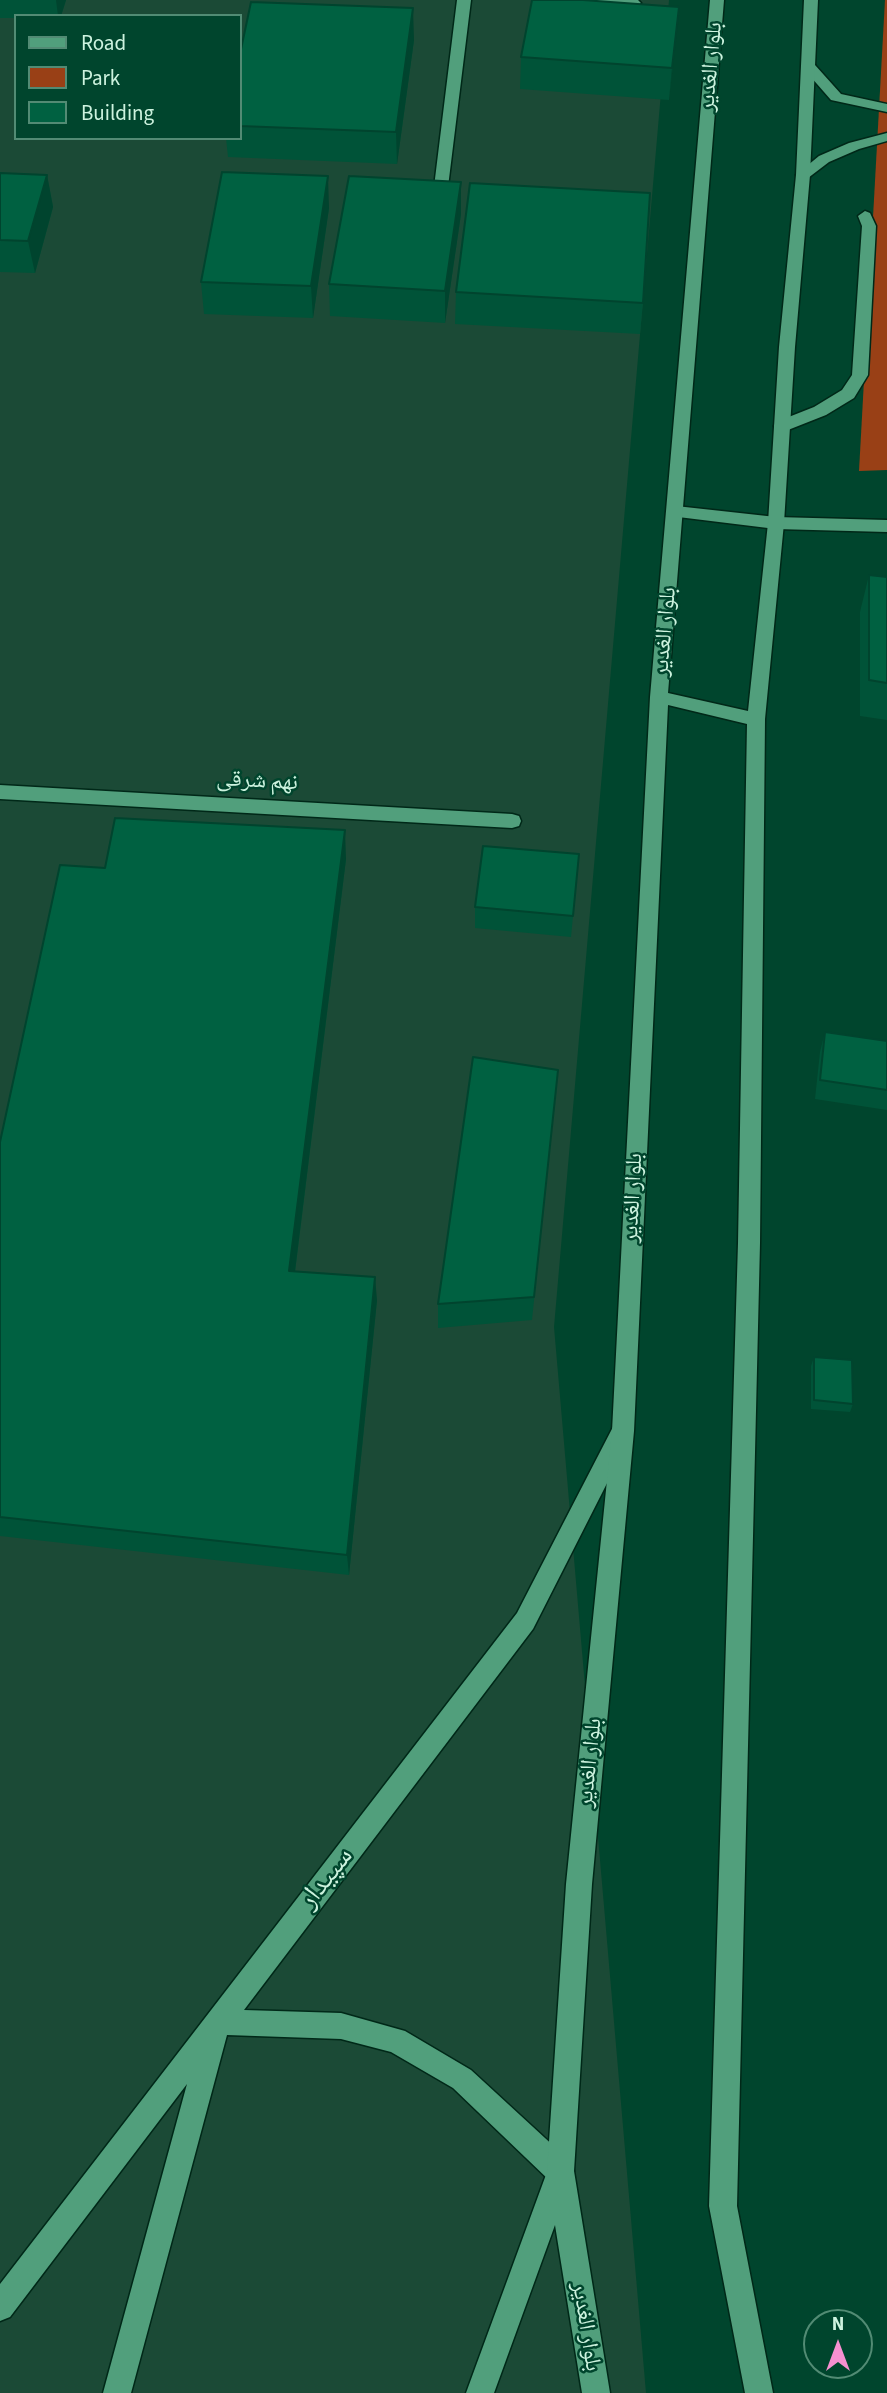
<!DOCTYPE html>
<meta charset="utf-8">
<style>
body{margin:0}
#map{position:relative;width:887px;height:2393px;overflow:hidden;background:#00452d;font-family:"Source Sans 3",sans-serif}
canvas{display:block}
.legend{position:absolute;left:14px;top:14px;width:228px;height:126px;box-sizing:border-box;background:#00452d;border:2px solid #528b74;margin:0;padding:9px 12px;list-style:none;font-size:21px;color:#cdf3df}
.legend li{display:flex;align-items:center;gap:14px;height:35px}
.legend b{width:35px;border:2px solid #528b74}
.north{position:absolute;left:803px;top:2309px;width:70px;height:70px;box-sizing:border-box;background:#00452d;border:2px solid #528b74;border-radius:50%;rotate:0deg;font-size:19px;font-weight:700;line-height:28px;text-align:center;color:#cdf3df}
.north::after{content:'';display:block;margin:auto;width:24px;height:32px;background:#f690d0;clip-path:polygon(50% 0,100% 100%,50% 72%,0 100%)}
</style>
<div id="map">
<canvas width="887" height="2393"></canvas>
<ul class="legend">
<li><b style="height:9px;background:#519f7c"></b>Road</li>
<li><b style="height:19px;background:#994016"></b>Park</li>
<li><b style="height:19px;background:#006141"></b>Building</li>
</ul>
<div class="north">N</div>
</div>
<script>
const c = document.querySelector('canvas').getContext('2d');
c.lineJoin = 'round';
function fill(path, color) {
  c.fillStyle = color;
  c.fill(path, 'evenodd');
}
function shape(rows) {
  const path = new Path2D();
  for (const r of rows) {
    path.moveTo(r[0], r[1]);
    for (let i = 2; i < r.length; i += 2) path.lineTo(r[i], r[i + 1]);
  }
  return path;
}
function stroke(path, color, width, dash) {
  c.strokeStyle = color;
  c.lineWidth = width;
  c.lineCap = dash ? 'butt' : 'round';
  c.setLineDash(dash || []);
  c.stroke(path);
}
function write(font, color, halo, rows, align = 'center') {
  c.font = font + ' "Source Sans 3","Noto Naskh Arabic",sans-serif';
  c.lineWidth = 5;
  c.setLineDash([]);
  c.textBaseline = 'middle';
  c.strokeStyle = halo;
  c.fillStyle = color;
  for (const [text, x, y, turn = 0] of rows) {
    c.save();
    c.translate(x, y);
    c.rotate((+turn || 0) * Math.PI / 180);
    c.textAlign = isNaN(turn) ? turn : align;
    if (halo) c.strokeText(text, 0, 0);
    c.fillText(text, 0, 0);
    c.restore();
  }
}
const built = shape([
 [0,0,669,0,554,1327,646,2393,0,2393],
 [16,16,240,16,240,138,16,138]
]);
const green = shape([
 [885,0,887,0,887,470,859,471]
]);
const service = shape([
 [457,0,471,0,447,195,440,199,433,195,457,0],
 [565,0,638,0,641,3,634,7,572,4,565,0],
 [810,64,815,65,841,94,887,104,887,112,831,100,803,68,810,64],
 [887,133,887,141,859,149,829,162,808,178,798,178,796,175,819,156,849,143,887,133],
 [865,211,870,213,876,226,868,375,854,398,826,415,788,430,776,430,774,426,776,422,814,407,842,390,852,375,862,226,858,216,865,211],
 [0,785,512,814,519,816,521,821,519,826,512,828,0,799,0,785]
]);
const minor = shape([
 [676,506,776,517,887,520,887,532,776,529,670,516,668,512,670,508,676,506],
 [622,1422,630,1425,633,1432,533,1629,244,2010,341,2013,405,2031,471,2070,570,2161,574,2171,570,2181,560,2185,550,2181,453,2088,391,2052,341,2039,227,2035,131,2393,103,2393,187,2084,10,2317,0,2321,0,2284,517,1613,614,1425,622,1422]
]);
const tertiary = shape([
 [710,0,724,0,668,693,748,711,768,523,779,347,796,175,804,0,818,0,810,175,795,347,784,523,765,719,760,1243,737,2206,773,2393,745,2393,709,2206,738,1243,747,724,668,705,634,1431,592,1884,574,2171,610,2393,582,2393,555,2225,494,2393,466,2393,547,2172,566,1884,612,1431,650,697,710,0]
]);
const wall = shape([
 [0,0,66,0,61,16,16,16,16,18,0,18],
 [676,39,669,100,520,89,521,57],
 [414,40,397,164,228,157,226,138,240,138,240,54],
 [0,173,47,175,53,207,35,273,0,272],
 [461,182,461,214,445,323,330,316,329,284],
 [329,208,313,318,204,314,201,282],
 [456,292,643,303,640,334,455,324],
 [869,575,887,577,887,720,860,716,860,612],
 [579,854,571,937,475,928,475,907],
 [346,859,295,1272,377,1300,349,1575,0,1536,0,1142,105,868],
 [825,1032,887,1041,887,1110,815,1099,820,1052],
 [555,1096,532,1320,438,1328,438,1304],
 [814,1357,853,1404,850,1412,811,1409,811,1366]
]);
const shadedWall = shape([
 [56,0,66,0,61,16,58,16],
 [679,7,676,39,669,100,672,68],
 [413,8,414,40,397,164,396,132],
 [47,175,53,207,35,273,28,241],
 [328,176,329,208,313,318,311,286],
 [461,182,461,214,445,323,445,291],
 [345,830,346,859,292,1295,289,1271],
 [375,1277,377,1300,349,1575,347,1555]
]);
const building = shape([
 [532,0,583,0,679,7,672,68,521,57,532,0],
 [251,2,413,8,396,132,240,126,240,54,251,2],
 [222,172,328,176,311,286,201,282,222,172],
 [0,173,47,175,28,241,0,240,0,173],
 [349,176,461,182,445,291,329,284,349,176],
 [470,183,650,193,643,303,456,292,470,183],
 [869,575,887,577,887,683,869,680,869,575],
 [115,818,345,830,289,1271,375,1277,347,1555,0,1517,0,1142,60,865,105,868,115,818],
 [483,846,579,854,573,916,475,907,483,846],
 [825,1032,887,1041,887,1090,820,1080,825,1032],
 [473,1057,558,1070,534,1297,438,1304,473,1057],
 [814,1357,852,1360,853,1404,814,1400,814,1357]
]);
const streetNames = [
 ["بلوار الغدیر",712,67,-85],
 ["بلوار الغدیر",666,632,-85],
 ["نهم شرقی",257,782,3],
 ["بلوار الغدیر",634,1198,-87],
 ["بلوار الغدیر",591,1763,-84],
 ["بلوار الغدیر",585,2327,81]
];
const nearStreetnames = [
 ["سپیدار",327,1879,-52]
];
fill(built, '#1b4a36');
fill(green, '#994016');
stroke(service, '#002818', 3);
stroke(minor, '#002818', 3);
stroke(tertiary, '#002818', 3);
fill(service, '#519f7c');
fill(minor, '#519f7c');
fill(tertiary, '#519f7c');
fill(wall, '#005338');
fill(shadedWall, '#00442e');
fill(building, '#006141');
stroke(building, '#00442e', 2);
write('23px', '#cdf3df', '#00452d', streetNames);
write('28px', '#cdf3df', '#00452d', nearStreetnames);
</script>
